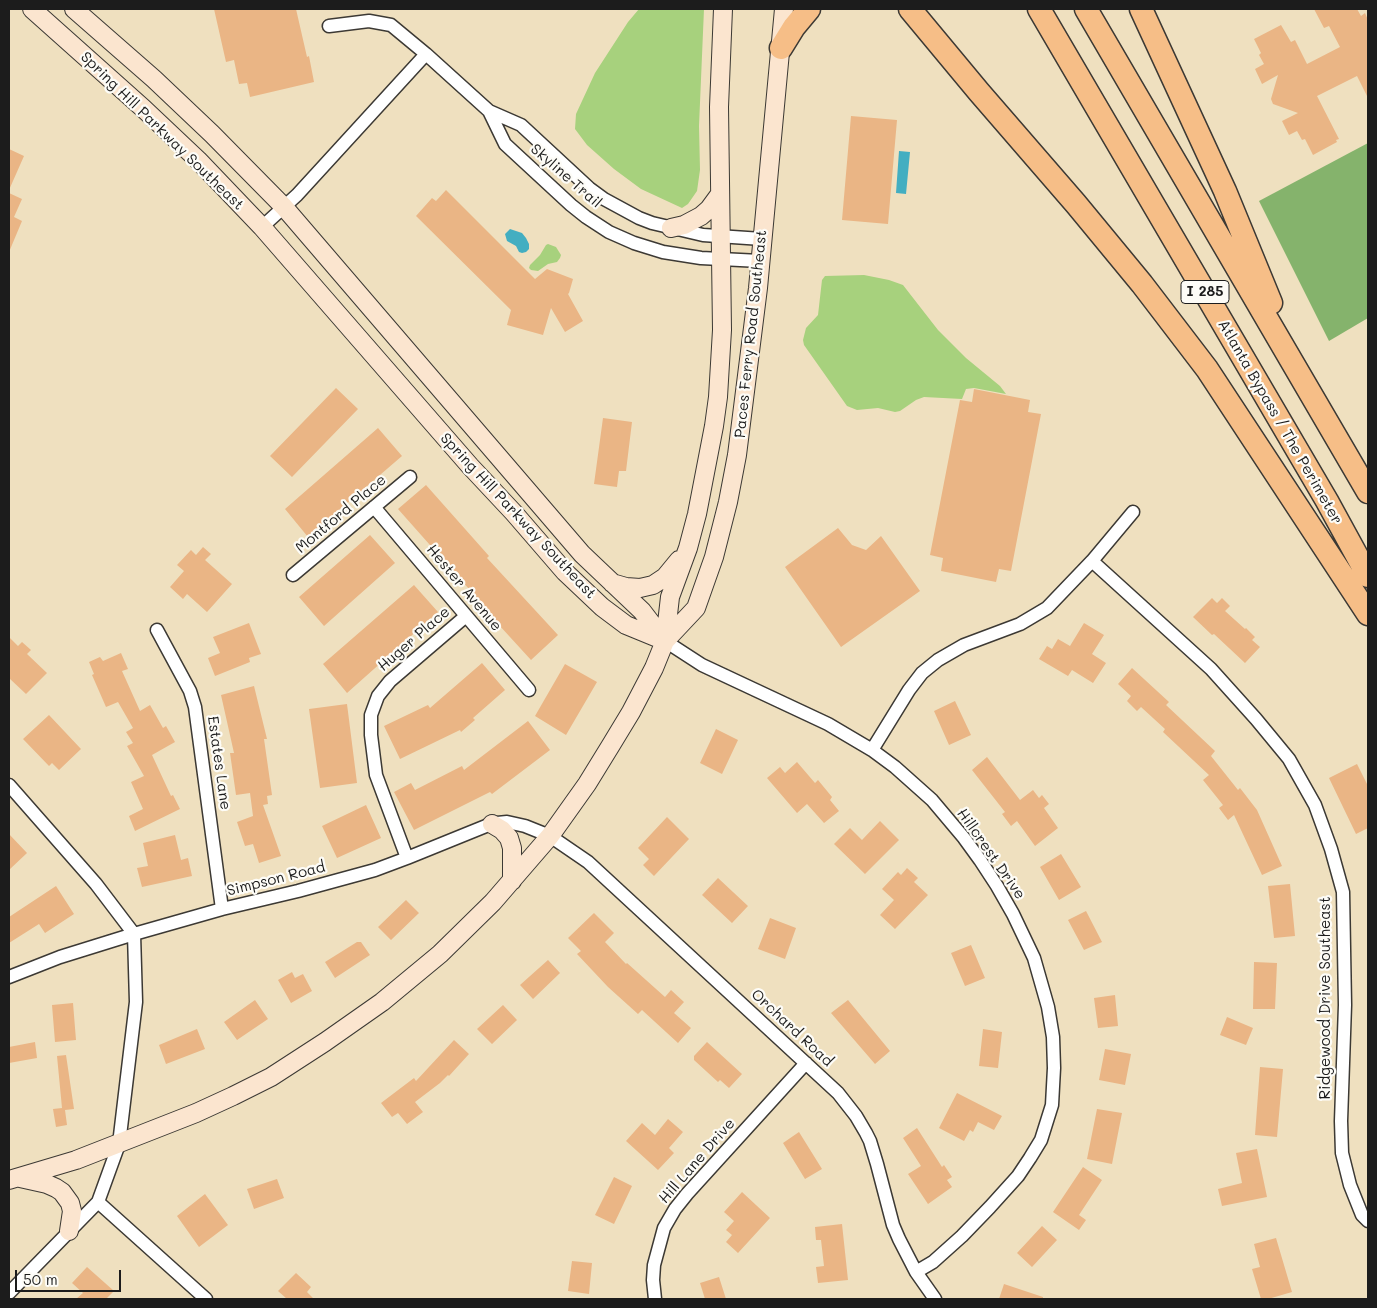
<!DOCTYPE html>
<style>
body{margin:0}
#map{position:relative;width:1377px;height:1308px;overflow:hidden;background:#efe0bf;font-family:Mali,sans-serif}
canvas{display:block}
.frame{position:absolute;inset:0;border:10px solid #1c1c1c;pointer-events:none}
.scale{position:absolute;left:15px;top:1270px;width:106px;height:22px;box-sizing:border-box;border:2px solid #1c1c1c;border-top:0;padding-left:6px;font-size:15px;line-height:18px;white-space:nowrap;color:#1c1c1c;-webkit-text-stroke:4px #fdfcf7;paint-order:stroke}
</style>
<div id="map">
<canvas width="1377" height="1308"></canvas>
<div class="frame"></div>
<div class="scale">50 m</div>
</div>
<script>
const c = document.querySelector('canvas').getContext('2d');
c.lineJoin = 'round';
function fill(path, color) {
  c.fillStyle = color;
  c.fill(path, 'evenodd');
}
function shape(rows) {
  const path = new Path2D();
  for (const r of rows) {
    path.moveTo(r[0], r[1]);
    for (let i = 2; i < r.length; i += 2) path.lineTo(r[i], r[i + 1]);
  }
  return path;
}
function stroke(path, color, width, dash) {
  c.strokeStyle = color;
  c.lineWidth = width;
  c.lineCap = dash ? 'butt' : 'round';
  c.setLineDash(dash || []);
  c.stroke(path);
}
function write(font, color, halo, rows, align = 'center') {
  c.font = font + ' Mali,sans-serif';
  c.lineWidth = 4.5;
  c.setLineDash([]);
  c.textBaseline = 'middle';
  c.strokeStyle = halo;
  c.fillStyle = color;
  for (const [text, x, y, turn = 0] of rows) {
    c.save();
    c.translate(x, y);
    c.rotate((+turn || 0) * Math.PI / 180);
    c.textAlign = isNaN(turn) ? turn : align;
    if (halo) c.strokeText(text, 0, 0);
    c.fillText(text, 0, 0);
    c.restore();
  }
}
const green = shape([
 [639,9,704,9,699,126,700,170,697,191,688,204,682,208,641,189,614,169,587,145,575,129,576,114,595,73,628,22],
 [548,244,556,247,561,255,560,258,557,262,548,264,538,271,531,270,529,268,530,265,540,255,546,245],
 [864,275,889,280,903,285,938,330,966,358,1000,386,1006,394,974,388,966,389,962,399,924,397,916,400,900,411,895,412,878,408,857,410,847,406,804,345,803,340,806,328,818,315,822,280,825,276]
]);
const forest = shape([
 [1368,143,1368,318,1329,341,1259,201]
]);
const water = shape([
 [899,151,910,152,906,194,896,193],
 [510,229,522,233,526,238,529,244,529,249,526,252,522,253,519,252,516,246,507,241,505,234]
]);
const building = shape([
 [214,9,296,9,307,57,309,56,314,82,250,97,247,83,239,84,234,60,226,62],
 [1314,9,1357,9,1361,16,1365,13,1368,20,1368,98,1357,76,1317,96,1339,139,1336,140,1337,142,1313,155,1305,139,1302,140,1297,131,1289,135,1282,121,1298,113,1273,104,1271,99,1278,75,1262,84,1255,69,1264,64,1259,55,1261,53,1254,39,1281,25,1291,42,1295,40,1307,64,1340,47,1329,26,1324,28],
 [851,116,897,120,888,224,842,220],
 [9,149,24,156,9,190],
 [446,190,535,279,547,269,573,279,569,293,568,294,583,321,565,332,551,308,543,335,507,325,511,310,416,216,432,198,436,201],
 [9,193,22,199,14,217,22,221,9,252],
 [336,388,358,409,292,477,270,456],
 [974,389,1030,400,1028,412,1041,414,1011,571,999,569,996,582,941,571,943,558,930,555,960,400,972,402],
 [603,418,632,422,626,471,619,471,617,487,594,484],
 [378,428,402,456,308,537,285,509],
 [426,485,489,556,487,558,558,635,531,660,467,590,469,589,398,509],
 [838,528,852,545,866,550,881,536,920,591,841,647,785,567],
 [370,535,395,563,324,626,299,597],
 [203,547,211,554,205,560,232,584,207,612,187,594,183,599,170,587,184,571,177,565,191,550,196,555],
 [414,585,438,612,347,693,323,664],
 [1212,598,1217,603,1222,598,1230,606,1225,611,1245,629,1246,628,1255,637,1252,640,1260,647,1245,663,1214,634,1212,635,1193,617],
 [249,623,261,654,249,658,250,662,215,676,208,658,220,653,213,637],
 [1084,623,1104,635,1092,654,1106,663,1093,683,1072,670,1068,676,1039,659,1047,646,1052,649,1058,639,1070,646],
 [9,637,18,646,22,642,31,650,27,654,47,673,26,694,9,678],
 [121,653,128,669,122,671,140,711,150,705,163,728,166,726,175,742,152,755,171,796,173,795,180,809,135,831,129,816,143,809,131,782,144,776,127,746,133,743,126,732,133,728,118,702,106,707,92,675,94,674,89,662,100,657,103,661],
 [482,663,505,690,473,718,475,720,461,732,460,730,400,759,384,726,428,705,430,708],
 [565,664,597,682,566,735,535,716],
 [1132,668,1169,702,1166,705,1215,751,1211,756,1238,790,1240,788,1257,810,1282,866,1262,875,1234,815,1228,820,1219,808,1223,805,1203,780,1209,775,1163,732,1165,729,1141,707,1137,711,1127,701,1131,696,1118,684],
 [254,686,267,739,264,739,272,795,267,796,268,804,263,805,281,856,259,863,253,844,245,846,237,822,253,816,250,793,236,795,230,753,234,753,221,695],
 [955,701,971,735,949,745,934,711],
 [347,704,357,783,320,788,309,709],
 [49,715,81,749,59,770,52,763,49,766,23,739],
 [528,721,550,750,492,794,490,792,414,830,394,792,411,783,415,790,462,766,464,770],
 [716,729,738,740,722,774,700,763],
 [987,757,1020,800,1033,790,1039,798,1042,795,1049,804,1044,808,1058,828,1035,846,1017,821,1011,826,1002,814,1005,812,972,770],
 [797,762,815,783,818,780,832,797,830,800,839,811,824,823,807,804,797,813,767,778,780,767,785,773],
 [1357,764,1368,786,1368,828,1356,834,1329,778],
 [366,805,381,838,337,858,322,826],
 [667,817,689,839,654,876,643,865,649,859,638,848],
 [880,821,899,840,865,874,834,844,850,828,862,840],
 [9,834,27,853,9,870],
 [175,835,181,860,188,858,192,876,142,887,137,868,148,866,143,843],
 [1061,854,1081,887,1059,900,1040,867],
 [907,868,918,878,914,882,928,895,895,929,880,915,894,900,882,889,898,872,901,875],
 [718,878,748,906,732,923,702,895],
 [1290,884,1295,936,1274,938,1268,886],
 [56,886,74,914,45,933,39,924,9,943,9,917],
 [406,900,419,913,391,940,378,927],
 [1086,911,1102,942,1084,950,1068,920],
 [594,913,614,933,605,942,626,964,627,963,665,997,671,990,684,1002,674,1013,691,1028,678,1043,642,1010,638,1014,608,987,577,954,581,951,568,938],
 [770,918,796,928,785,959,758,949],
 [357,942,361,942,370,955,335,978,325,962],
 [971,945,985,978,965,986,951,953],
 [548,960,560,973,533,999,520,985],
 [1254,962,1277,963,1275,1009,1253,1009],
 [292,972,295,978,303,974,312,991,291,1003,278,980],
 [1115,995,1118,1026,1098,1028,1094,998],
 [255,1000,268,1019,237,1040,224,1022],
 [848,1000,890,1051,875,1064,831,1013],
 [73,1003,76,1040,55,1042,52,1005],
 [503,1005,517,1020,492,1044,477,1029],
 [1227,1017,1253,1028,1246,1045,1220,1035],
 [197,1029,205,1049,166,1064,159,1045],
 [983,1029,1002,1032,998,1068,979,1066],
 [454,1040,469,1054,449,1076,448,1075,440,1083,415,1102,423,1112,407,1124,398,1113,392,1117,381,1103,414,1078,416,1081],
 [35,1042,37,1058,9,1063,9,1047],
 [707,1042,742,1074,729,1088,720,1080,718,1082,694,1060,694,1056],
 [1105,1049,1131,1054,1125,1085,1099,1080],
 [66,1055,74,1109,65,1110,67,1125,56,1127,53,1109,62,1108,57,1056],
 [1260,1067,1283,1069,1277,1137,1255,1135],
 [957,1093,1002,1116,994,1130,978,1122,973,1132,970,1130,964,1141,939,1128],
 [1097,1109,1122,1113,1112,1164,1087,1159],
 [668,1119,683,1132,669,1148,674,1153,658,1170,626,1141,642,1123,655,1135],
 [917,1128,942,1167,944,1165,952,1177,947,1180,952,1187,928,1204,908,1174,921,1166,903,1138],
 [799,1132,822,1169,805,1179,783,1143],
 [1257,1149,1267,1197,1222,1206,1218,1189,1242,1183,1236,1153],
 [1083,1167,1102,1180,1079,1215,1086,1220,1079,1230,1053,1212],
 [614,1177,632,1186,614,1224,595,1215],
 [277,1179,284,1198,254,1209,247,1189],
 [742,1192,770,1218,738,1253,726,1242,732,1235,726,1230,734,1221,724,1212],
 [205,1194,228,1225,199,1247,177,1216],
 [842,1224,848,1280,818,1283,816,1267,824,1266,821,1240,816,1240,815,1227],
 [1042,1226,1057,1240,1032,1267,1017,1253],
 [1276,1238,1292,1292,1268,1299,1261,1299,1252,1269,1260,1267,1254,1244],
 [572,1261,592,1263,589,1294,568,1291],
 [87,1267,114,1291,106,1299,76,1299,83,1293,72,1283],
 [296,1273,311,1287,307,1292,314,1299,287,1299,278,1291],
 [719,1277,726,1299,705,1299,700,1283],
 [1004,1284,1043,1297,1043,1299,999,1299]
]);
const street = shape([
 [329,26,369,21,391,25,426,54,489,111,521,125,589,188,604,199,639,218,652,223,703,235,762,239],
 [489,111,505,144,571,205,586,217,609,232,634,243,663,252,701,258,760,261],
 [262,227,297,195,426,54],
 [374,507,529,690],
 [1092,561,1211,669,1256,719,1289,759,1315,805,1331,849,1343,892,1345,1005,1341,1121,1342,1153,1350,1185,1362,1215,1368,1221],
 [293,575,410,477],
 [157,630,190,691,195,707,222,909],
 [665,641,702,665,828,724,872,750,895,767,932,800,964,838,980,860,997,886,1013,914,1034,958,1048,1007,1053,1037,1054,1068,1052,1105,1041,1140,1030,1158,1018,1176,990,1207,962,1236,933,1262,916,1272],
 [872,750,909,690,922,673,938,660,964,645,1020,624,1047,608,1092,561,1133,512],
 [9,785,96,884,134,934,136,1002,119,1144,98,1202,9,1293],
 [407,858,376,775,371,735,371,715,378,696,390,681,466,616],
 [9,977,60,957,134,934,222,909,298,891,375,870,407,858,486,826,497,823,507,822,525,826,550,836,588,862,838,1093,856,1116,866,1133,870,1141,877,1164,893,1225,899,1239,916,1272,935,1299],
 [98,1202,206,1299],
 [655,1299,653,1280,654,1265,664,1228,675,1209,687,1194,806,1063]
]);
const secondary = shape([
 [32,9,144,109,198,160,262,227,470,466,514,513,565,572,602,607,626,625,665,641],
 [74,9,154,79,212,134,284,207,582,554,642,611,665,641],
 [671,228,684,225,701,216,709,209,720,194],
 [612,583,626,587,640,588,653,585,665,577,679,560],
 [665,641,696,608,714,557,728,502,737,455,758,288,784,9],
 [492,824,502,830,509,838,512,848,512,881],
 [20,1178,47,1184,56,1188,62,1192,70,1203,72,1211,69,1231],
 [9,1180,76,1160,196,1113,233,1096,271,1077,325,1042,382,1002,440,954,493,902,550,836,587,784,611,745,631,712,654,668,665,641,670,597,688,548,697,514,714,426,718,397,722,330,719,107,723,9]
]);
const highway = shape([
 [910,9,979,92,1076,204,1142,284,1207,369,1368,614],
 [1039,9,1327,501,1368,576],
 [1086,9,1368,492],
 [1141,9,1225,191,1271,303],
 [781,48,794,27,809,9]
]);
const shields = [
 [1205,292,48]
];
const shieldNames = [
 ["I 285",1205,292]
];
const streetNames = [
 ["Spring Hill Parkway Southeast",162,131,44],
 ["Skyline Trail",566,176,41],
 ["Paces Ferry Road Southeast",751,334,-84],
 ["Atlanta Bypass / The Perimeter",1280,422,60],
 ["Montford Place",341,514,-40],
 ["Spring Hill Parkway Southeast",518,516,47],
 ["Hester Avenue",464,588,50],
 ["Huger Place",414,639,-41],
 ["Estates Lane",219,763,82],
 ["Hillcrest Drive",991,854,55],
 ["Simpson Road",276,879,-14],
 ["Ridgewood Drive Southeast",1325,998,-90],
 ["Orchard Road",792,1028,43],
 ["Hill Lane Drive",697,1161,-49]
];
fill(green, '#a7d17d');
fill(forest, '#85b36c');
fill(water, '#43aec1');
fill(building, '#eab585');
stroke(street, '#3c3934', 15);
stroke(secondary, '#3c3934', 20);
stroke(highway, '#3c3934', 25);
stroke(street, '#fff', 12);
stroke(secondary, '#fbe5cf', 18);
stroke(highway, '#f6be87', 22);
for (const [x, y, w] of shields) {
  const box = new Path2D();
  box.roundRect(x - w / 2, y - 11.5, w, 23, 4);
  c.fillStyle = '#fdfcf7';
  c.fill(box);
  stroke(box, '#1c1c1c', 1);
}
write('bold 14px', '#1c1c1c', null, shieldNames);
write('15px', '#1c1c1c', '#fdfcf7', streetNames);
</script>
